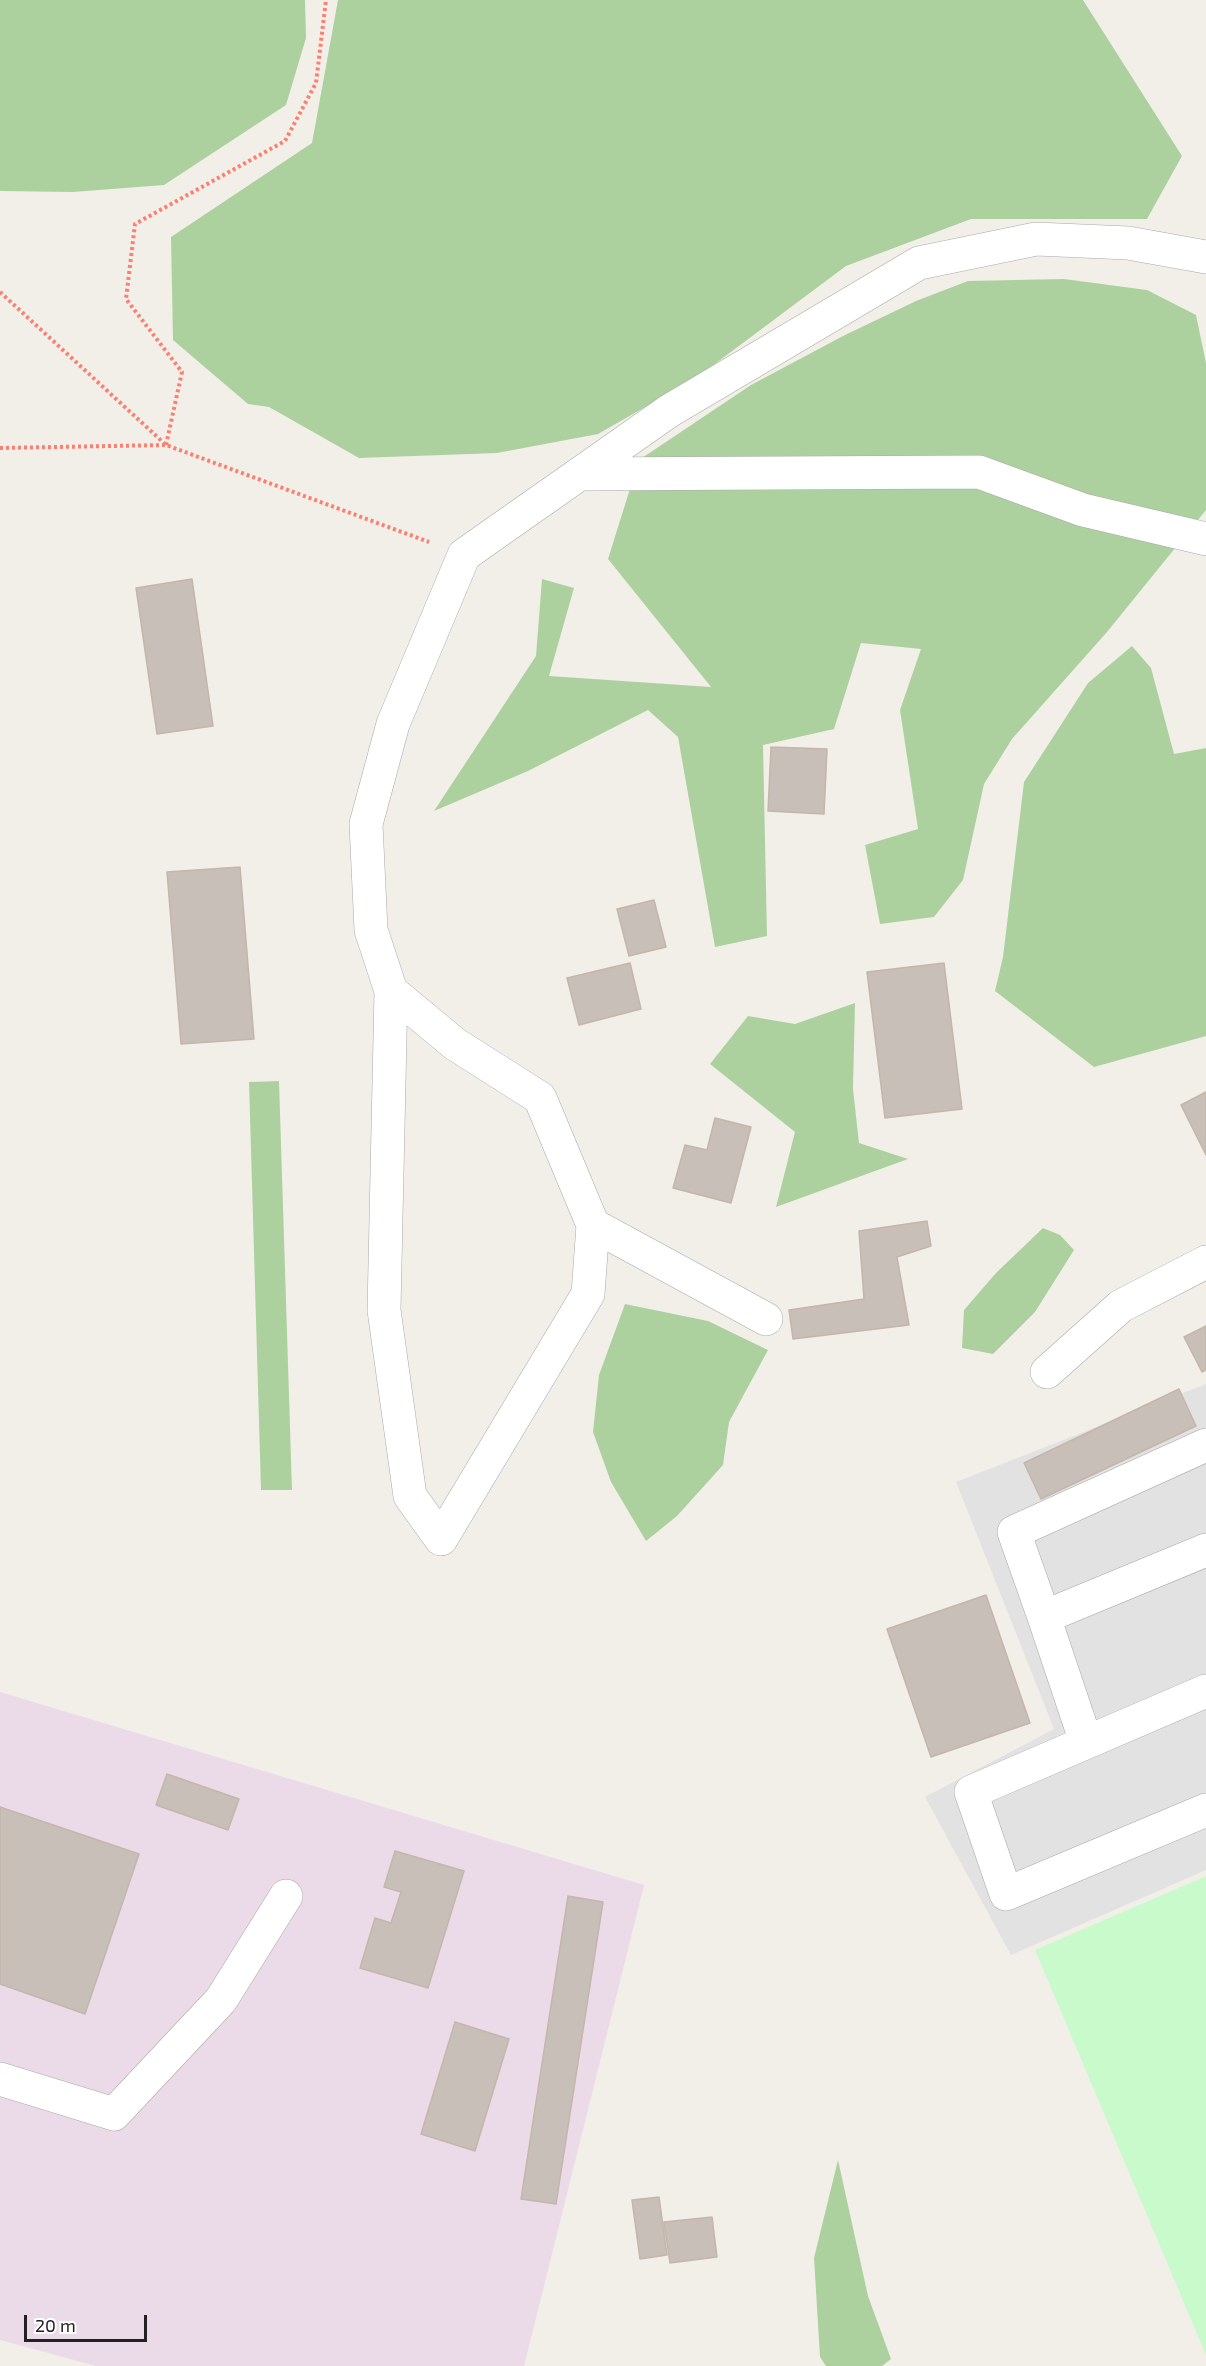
<!DOCTYPE html>
<style>
body{margin:0}
#map{position:relative;width:1206px;height:2366px;overflow:hidden;background:#f2efe9;font-family:"Exo 2",sans-serif}
canvas{display:block}
.scale{position:absolute;left:24px;top:2315px;width:123px;height:27px;box-sizing:border-box;border:3px solid #222;border-top:0;padding-left:8px;font-size:18px;line-height:21px;white-space:nowrap;color:#222;-webkit-text-stroke:4px #fff;paint-order:stroke}
</style>
<div id="map">
<canvas width="1206" height="2366"></canvas>
<div class="scale">20 m</div>
</div>
<script>
const c = document.querySelector('canvas').getContext('2d');
c.lineJoin = 'round';
function fill(path, color) {
  c.fillStyle = color;
  c.fill(path, 'evenodd');
}
function shape(rows) {
  const path = new Path2D();
  for (const r of rows) {
    path.moveTo(r[0], r[1]);
    for (let i = 2; i < r.length; i += 2) path.lineTo(r[i], r[i + 1]);
  }
  return path;
}
function stroke(path, color, width, dash) {
  c.strokeStyle = color;
  c.lineWidth = width;
  c.lineCap = dash ? 'butt' : 'round';
  c.setLineDash(dash || []);
  c.stroke(path);
}
const industrial = shape([
 [0,1692,644,1885,524,2366,96,2366,0,2340]
]);
const forest = shape([
 [0,0,305,0,306,38,286,105,164,185,73,192,0,191],
 [338,0,1083,0,1182,156,1147,219,971,219,846,266,696,378,598,434,497,453,359,458,269,407,248,404,173,340,171,237,312,143],
 [1064,279,1147,290,1196,315,1206,363,1206,510,1107,632,1012,739,984,784,963,880,934,917,880,924,865,845,918,829,900,710,921,649,861,643,834,729,763,745,767,936,715,947,678,737,648,710,528,771,434,811,536,656,542,579,574,588,549,676,711,687,608,559,639,460,751,385,843,336,916,301,968,281],
 [1132,646,1151,668,1174,754,1206,748,1206,1036,1094,1067,995,991,1003,957,1024,782,1088,683],
 [855,1003,853,1089,859,1143,908,1159,776,1207,795,1132,710,1064,748,1016,795,1024],
 [279,1081,292,1490,261,1490,249,1082],
 [1043,1228,1060,1235,1074,1250,1035,1312,993,1354,962,1348,964,1310,996,1273],
 [625,1304,708,1321,768,1350,729,1422,723,1465,677,1516,646,1541,611,1482,593,1432,599,1375],
 [838,2160,868,2296,891,2359,882,2366,826,2366,820,2357,814,2258]
]);
const park = shape([
 [1206,1876,1206,2355,1035,1950]
]);
const parking = shape([
 [1206,1384,1206,1870,1011,1955,925,1797,1054,1729,956,1482]
]);
const building = shape([
 [192,579,213,726,157,734,136,588,192,579],
 [771,747,827,749,824,814,768,811,771,747],
 [240,867,254,1039,181,1044,167,872,240,867],
 [654,900,666,947,629,956,617,909,654,900],
 [630,963,641,1009,579,1025,567,978,630,963],
 [944,963,962,1109,885,1118,867,972,944,963],
 [1206,1092,1206,1155,1181,1105,1206,1092],
 [715,1118,751,1127,731,1203,673,1188,685,1145,707,1150,715,1118],
 [927,1221,931,1246,897,1257,909,1325,793,1339,789,1310,864,1299,859,1231,927,1221],
 [1206,1326,1206,1370,1202,1372,1184,1337,1206,1326],
 [1179,1389,1196,1426,1041,1499,1024,1463,1179,1389],
 [986,1595,1030,1723,931,1757,887,1629,986,1595],
 [167,1774,239,1799,228,1830,156,1805,167,1774],
 [0,1807,139,1854,85,2014,0,1984,0,1807],
 [395,1851,464,1871,428,1988,360,1968,375,1918,391,1923,401,1892,384,1887,395,1851],
 [568,1896,603,1902,556,2204,521,2199,568,1896],
 [455,2022,509,2039,475,2151,421,2134,455,2022],
 [659,2197,667,2255,640,2259,632,2200,659,2197],
 [712,2217,717,2257,670,2263,664,2222,712,2217]
]);
const path = shape([
 [0,292,165,444],
 [166,445,182,372,126,299,135,224,285,141,316,83,326,0],
 [0,448,166,445,429,542]
]);
const minor = shape([
 [580,474,979,472,1083,510,1206,539],
 [391,991,455,1044,540,1098,593,1225,588,1294,441,1539,410,1496,384,1310,391,991,371,930,366,824,393,724,464,555,669,411,919,263,1036,239,1128,243,1206,257],
 [593,1225,766,1319],
 [1047,1372,1121,1306,1206,1262],
 [1044,1617,1014,1532,1206,1445],
 [1206,1691,971,1792,1006,1894,1206,1810],
 [1086,1742,1044,1617,1206,1550],
 [0,2079,114,2114,221,2000,286,1896]
]);
fill(industrial, '#ebdbe8');
fill(forest, '#add19e');
fill(park, '#c8facc');
fill(parking, '#e2e2e2');
fill(building, '#c7bfb8');
stroke(building, '#c4b6ab', 1.5);
stroke(minor, '#a9a9a9', 34);
stroke(path, '#fa8072', 4, [3, 3]);
stroke(minor, '#fff', 33);
</script>
